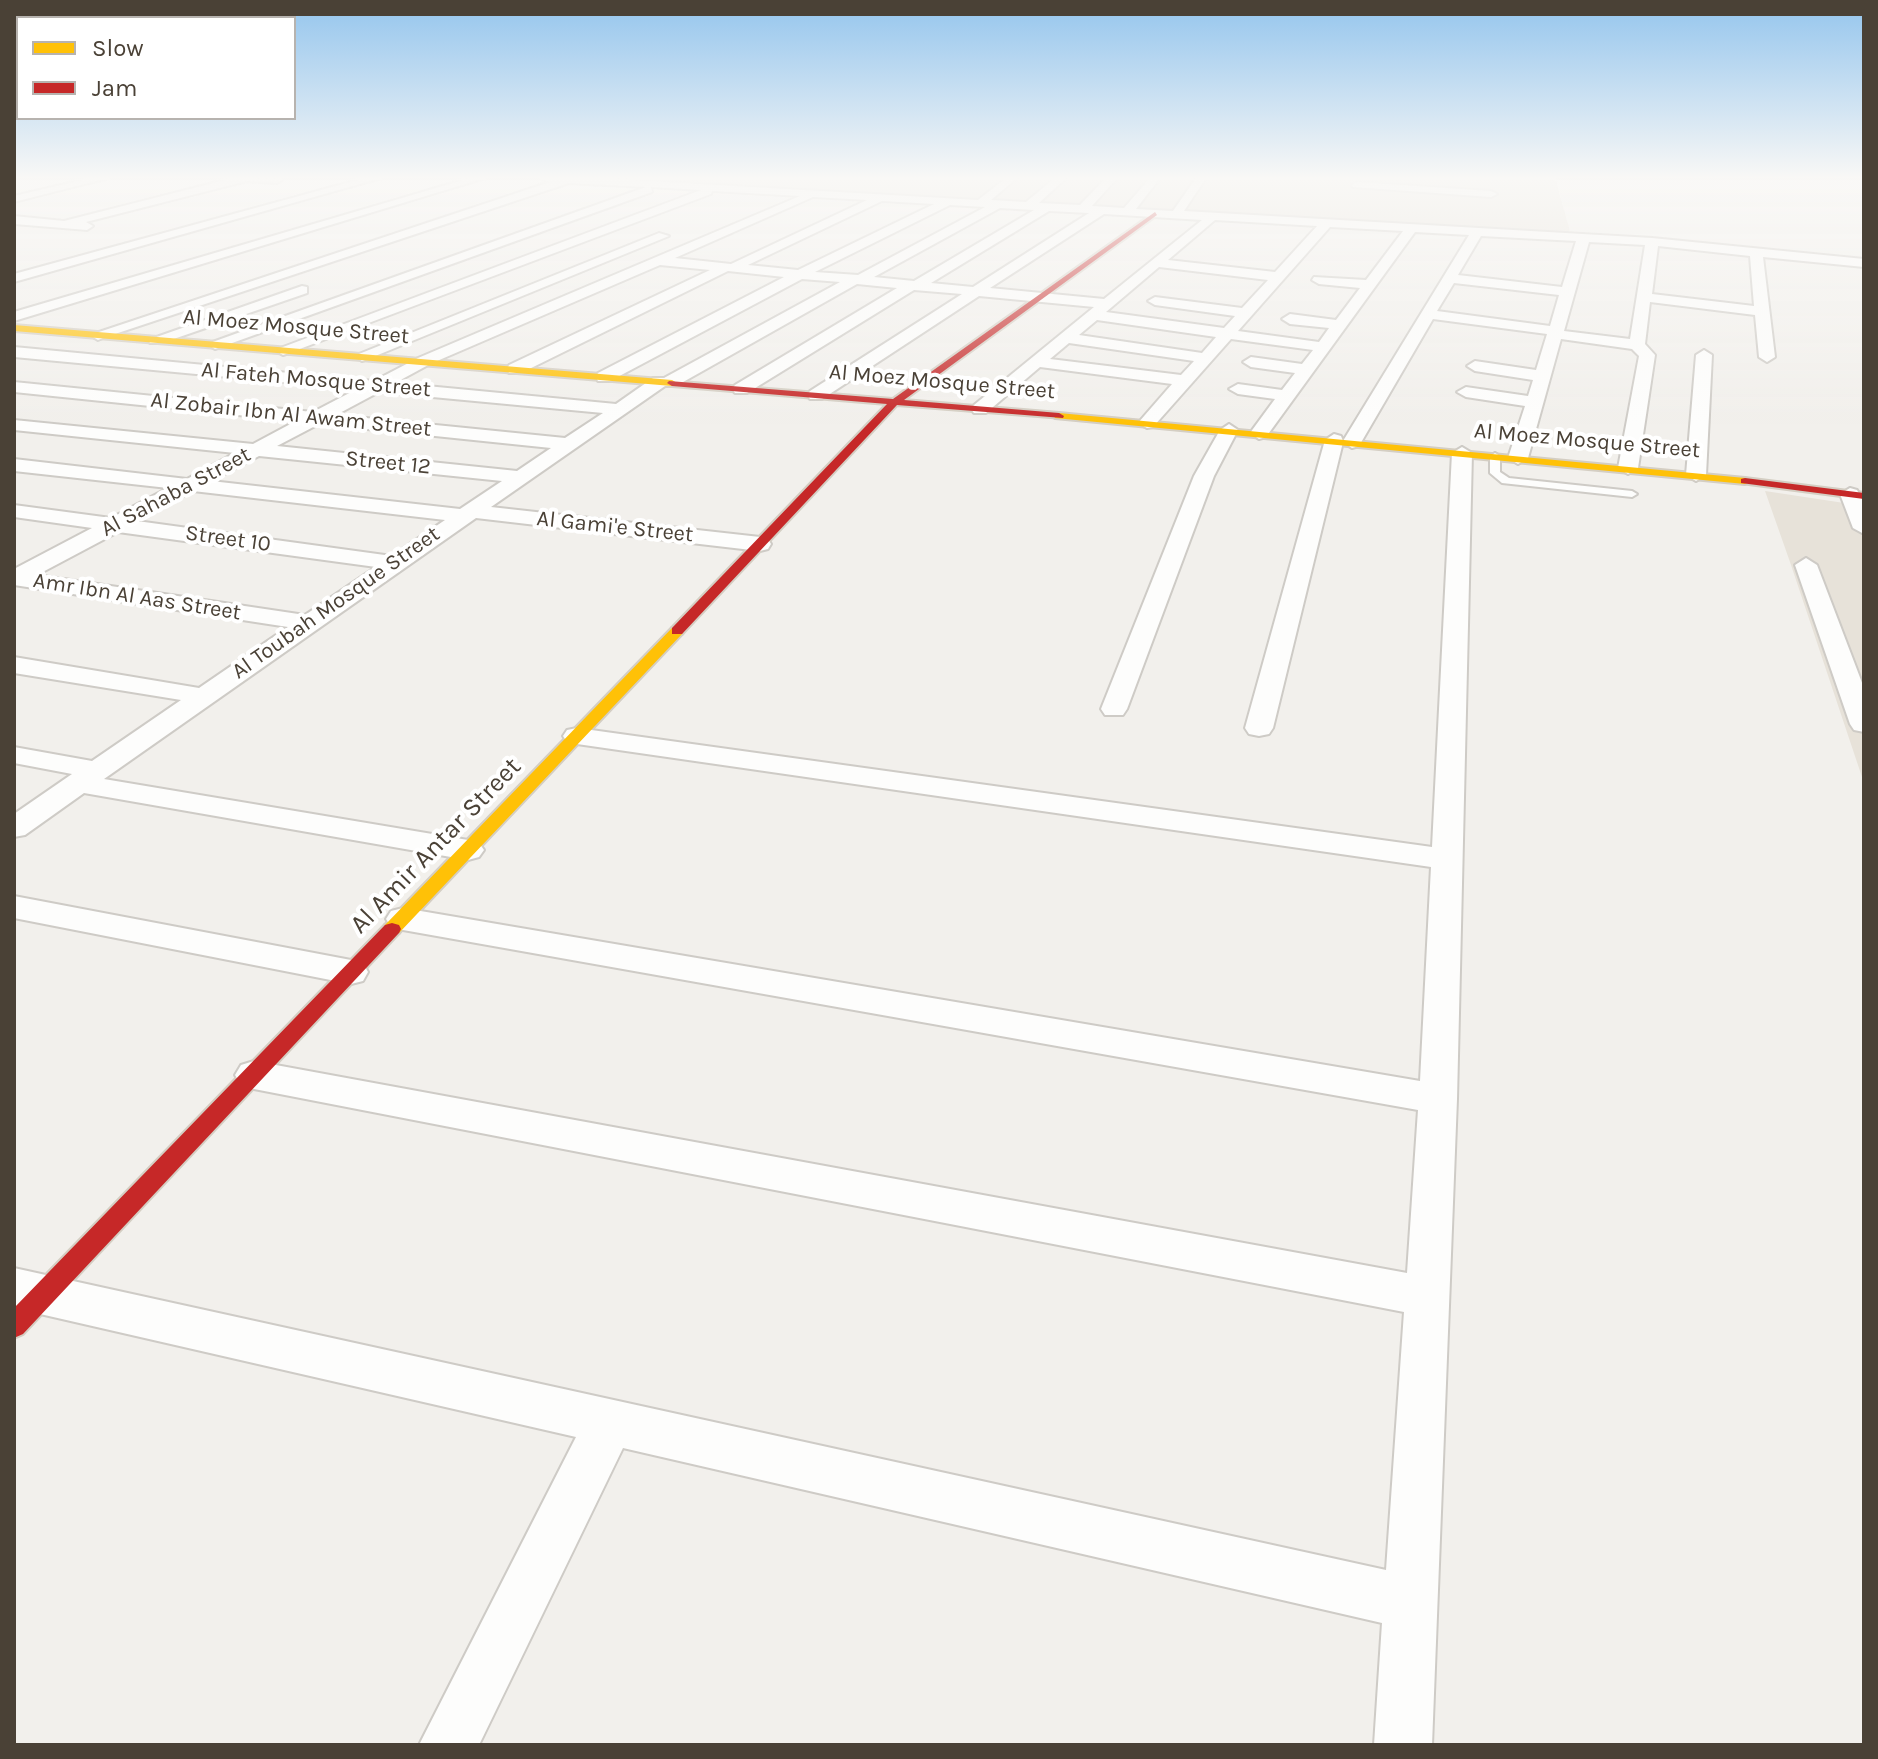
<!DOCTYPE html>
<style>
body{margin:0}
#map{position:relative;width:1878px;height:1759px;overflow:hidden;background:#f2f0ec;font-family:Karla,sans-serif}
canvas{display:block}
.frame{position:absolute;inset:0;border:16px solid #4a4136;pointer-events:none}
.legend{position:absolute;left:16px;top:16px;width:280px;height:104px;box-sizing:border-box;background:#fff;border:2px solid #b7b3af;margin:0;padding:10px 14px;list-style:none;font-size:24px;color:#4a4136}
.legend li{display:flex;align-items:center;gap:16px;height:40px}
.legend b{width:40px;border:2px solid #b7b3af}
</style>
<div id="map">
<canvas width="1878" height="1759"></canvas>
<div class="frame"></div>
<ul class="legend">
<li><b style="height:10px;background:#ffc107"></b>Slow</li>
<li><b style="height:10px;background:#c62828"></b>Jam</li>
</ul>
</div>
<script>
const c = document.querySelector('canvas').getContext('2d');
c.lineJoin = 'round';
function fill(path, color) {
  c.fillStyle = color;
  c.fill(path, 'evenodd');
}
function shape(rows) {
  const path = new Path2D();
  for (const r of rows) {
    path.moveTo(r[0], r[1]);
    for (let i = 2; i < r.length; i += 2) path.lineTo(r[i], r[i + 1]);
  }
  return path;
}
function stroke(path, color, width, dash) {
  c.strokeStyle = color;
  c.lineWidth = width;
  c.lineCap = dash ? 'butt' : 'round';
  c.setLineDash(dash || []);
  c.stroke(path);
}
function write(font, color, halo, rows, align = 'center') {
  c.font = font + ' Karla,sans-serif';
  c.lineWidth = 8;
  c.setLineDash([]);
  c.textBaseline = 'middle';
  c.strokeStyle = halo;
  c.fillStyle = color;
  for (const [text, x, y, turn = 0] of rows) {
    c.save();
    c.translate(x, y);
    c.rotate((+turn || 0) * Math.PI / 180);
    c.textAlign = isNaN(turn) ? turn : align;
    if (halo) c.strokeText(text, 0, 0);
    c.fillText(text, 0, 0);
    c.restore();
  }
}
const residential = shape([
 [574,178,1555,178,1570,231,1565,233],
 [1765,491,1864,506,1864,783,1790,562]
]);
const lane = shape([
 [1495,453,1500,456,1500,472,1509,478,1632,491,1637,494,1632,497,1502,483,1490,473,1490,456,1495,453]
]);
const street = shape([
 [91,178,108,178,14,202,14,196,91,178],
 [233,178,282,180,277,183,247,181,86,222,93,226,87,230,14,224,14,216,64,221,233,178],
 [365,178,381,178,14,282,14,274,365,178],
 [470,178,485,178,14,321,14,312,470,178],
 [540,178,595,178,978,200,1006,178,1017,178,991,200,1026,202,1055,178,1066,178,1039,203,1080,205,1106,178,1117,178,1092,206,1124,208,1150,178,1160,178,1136,209,1173,211,1196,178,1206,178,1184,211,1652,238,1864,259,1864,267,1763,257,1775,357,1767,362,1759,357,1755,315,1650,302,1645,344,1655,355,1638,468,1628,474,1618,468,1639,356,1632,349,1561,339,1528,458,1518,464,1508,458,1525,406,1466,397,1457,392,1466,387,1528,396,1533,380,1475,371,1467,366,1475,361,1536,370,1547,334,1433,319,1359,446,1352,448,1343,442,1273,728,1269,734,1259,736,1249,734,1245,728,1325,440,1334,434,1341,436,1343,441,1469,235,1415,232,1266,437,1259,439,1250,433,1275,399,1238,394,1229,389,1238,384,1282,390,1295,373,1251,367,1243,362,1251,357,1302,364,1313,350,1231,339,1153,427,1147,428,1138,423,1172,384,1040,367,986,413,974,413,971,409,974,405,1094,307,979,296,822,399,810,399,807,395,810,391,962,294,914,290,747,393,735,393,732,389,735,385,897,288,857,284,676,386,665,386,491,507,760,537,768,539,771,544,768,549,760,551,476,518,104,779,468,840,479,843,484,850,479,857,468,860,84,793,25,835,14,837,14,814,72,774,14,763,14,747,92,761,181,700,14,673,14,657,199,688,288,627,14,585,14,569,92,528,14,517,14,505,111,518,168,488,14,471,14,459,187,479,235,453,14,430,14,420,253,444,296,421,14,392,14,382,313,412,357,389,14,357,14,347,374,381,418,358,800,196,712,191,711,194,289,353,283,355,275,350,701,190,651,187,652,192,221,347,215,349,207,344,646,187,569,183,103,338,98,340,90,335,550,182,540,178],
 [813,197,867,200,731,264,675,258,813,197],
 [882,201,934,204,798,270,748,265,882,201],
 [950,205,985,207,858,275,815,272,950,205],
 [1000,208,1034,210,914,281,874,277,1000,208],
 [1049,211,1089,213,973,287,931,283,1049,211],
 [1104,214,1202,220,1104,299,990,288,1104,214],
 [1215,220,1317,226,1275,272,1168,260,1215,220],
 [1330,227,1403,231,1366,280,1314,277,1312,280,1319,284,1360,288,1336,320,1290,314,1282,319,1290,324,1329,328,1319,342,1238,331,1330,227],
 [1481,236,1576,241,1562,287,1458,275,1481,236],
 [1589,242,1645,245,1630,339,1564,331,1589,242],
 [1658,246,1750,256,1754,306,1652,294,1658,246],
 [660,265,710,270,509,365,507,369,509,373,521,373,728,271,784,277,598,373,596,377,598,381,610,381,802,279,840,282,664,378,653,378,616,404,395,383,430,364,660,265],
 [1159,267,1268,280,1242,308,1155,297,1148,301,1155,305,1235,316,1224,328,1106,312,1159,267],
 [1454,283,1559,295,1550,326,1437,311,1454,283],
 [1097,320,1216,337,1202,353,1079,335,1097,320],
 [1069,343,1194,361,1181,375,1050,359,1069,343],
 [379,392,603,413,565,438,336,415,379,392],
 [319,424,551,448,517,471,277,446,319,424],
 [259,456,502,481,460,509,211,481,259,456],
 [193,491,445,520,392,556,137,521,193,491],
 [118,532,376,567,305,615,37,575,118,532],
 [1357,182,1491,191,1497,194,1491,197,1353,187,1352,185,1357,182],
 [659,233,669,236,368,359,362,361,354,356,659,233],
 [302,286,307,287,307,293,162,343,150,343,148,340,302,286],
 [1704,350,1712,355,1706,475,1696,481,1686,475,1696,355,1704,350],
 [1229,424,1238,430,1214,476,1127,709,1123,715,1105,715,1101,709,1194,476,1220,430,1229,424],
 [1462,447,1472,453,1457,1099,1432,1745,1374,1745,1382,1623,623,1448,479,1745,419,1745,576,1437,14,1308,14,1268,1386,1570,1404,1312,254,1089,241,1085,235,1075,241,1065,254,1061,1407,1273,1418,1110,403,930,391,927,386,919,391,911,403,908,1420,1081,1431,867,577,744,567,742,563,736,567,730,577,728,1432,847,1452,453,1462,447],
 [1850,488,1857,490,1864,503,1864,534,1853,528,1840,494,1850,488],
 [1806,558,1817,565,1864,688,1864,732,1854,730,1850,724,1795,565,1806,558],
 [14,896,351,960,363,963,368,972,363,981,351,984,14,918,14,896]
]);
const slow = shape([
 [14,325,672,380,677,383,672,386,14,331,14,325],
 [1059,413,1745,478,1751,481,1745,484,1055,418,1054,416,1059,413],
 [677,627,684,631,682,634,399,933,385,933,383,929,385,925,672,628,677,627]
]);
const jam = shape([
 [1155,212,1157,215,904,400,1059,413,1064,416,1063,418,897,405,682,634,672,634,672,628,887,404,672,386,667,383,669,381,893,399,1155,212],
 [1745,478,1864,493,1864,499,1741,483,1741,479,1745,478],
 [392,923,399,925,401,929,399,933,23,1334,14,1338,14,1308,385,925,392,923]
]);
const farStreetnames = [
 ["Al Moez Mosque Street",296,327,5],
 ["Al Fateh Mosque Street",316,380,5],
 ["Al Moez Mosque Street",942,382,5],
 ["Al Zobair Ibn Al Awam Street",291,415,6],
 ["Al Moez Mosque Street",1587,441,5],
 ["Street 12",388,463,6],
 ["Al Sahaba Street",176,492,-28],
 ["Al Gami'e Street",615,527,6],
 ["Street 10",228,539,8],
 ["Amr Ibn Al Aas Street",137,597,9],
 ["Al Toubah Mosque Street",336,603,-35]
];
const streetNames = [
 ["Al Amir Antar Street",436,846,-46]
];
fill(residential, '#e7e2d9');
stroke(lane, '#cecbc6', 4);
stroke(street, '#cecbc6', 4);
stroke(slow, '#d4cec3', 4);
stroke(jam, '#d4cec3', 4);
fill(lane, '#fdfdfc');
fill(street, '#fdfdfc');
fill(slow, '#ffc107');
fill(jam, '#c62828');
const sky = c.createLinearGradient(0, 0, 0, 424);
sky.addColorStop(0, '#94c5ed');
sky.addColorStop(0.42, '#f9f8f6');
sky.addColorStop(1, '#f9f8f600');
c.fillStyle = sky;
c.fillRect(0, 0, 1878, 424);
write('22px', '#4a4136', '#fff', farStreetnames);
write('26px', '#4a4136', '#fff', streetNames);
</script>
